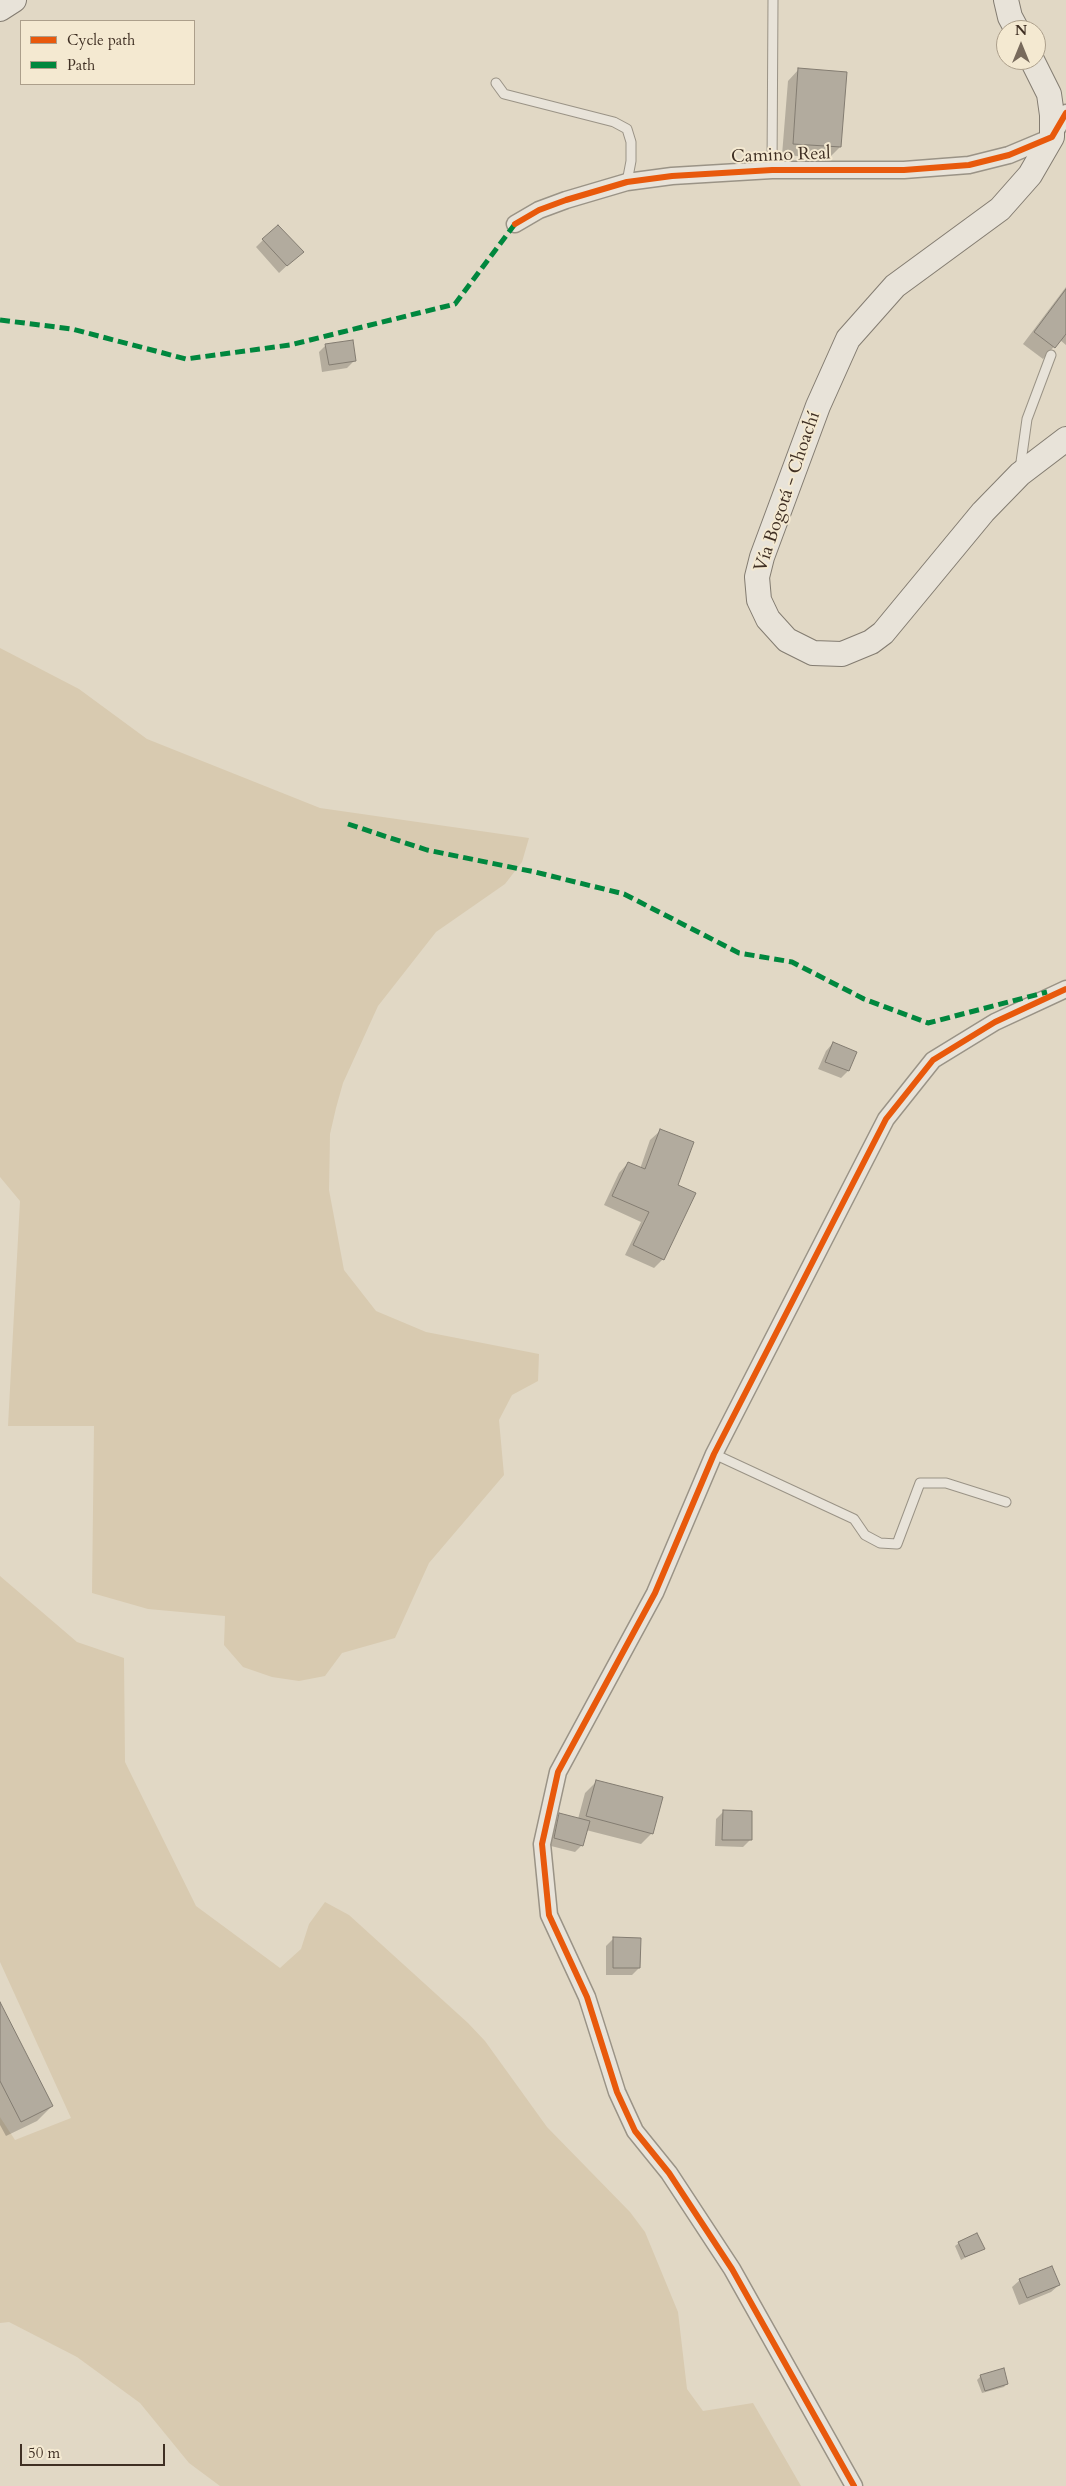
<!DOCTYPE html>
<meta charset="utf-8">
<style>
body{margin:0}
#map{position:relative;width:1066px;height:2486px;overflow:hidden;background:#e1d8c5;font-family:Cardo,serif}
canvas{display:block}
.legend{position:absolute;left:20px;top:20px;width:175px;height:65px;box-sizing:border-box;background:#f4e9d1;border:1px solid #ac9f8b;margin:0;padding:6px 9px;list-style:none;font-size:15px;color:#3f2f23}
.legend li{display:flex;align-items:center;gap:10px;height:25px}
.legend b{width:25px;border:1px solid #ac9f8b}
.north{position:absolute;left:996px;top:20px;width:50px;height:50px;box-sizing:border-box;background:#f4e9d1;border:1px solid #ac9f8b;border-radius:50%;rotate:0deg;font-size:14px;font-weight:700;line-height:20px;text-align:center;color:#3f2f23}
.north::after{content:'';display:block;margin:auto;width:18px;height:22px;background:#786a5c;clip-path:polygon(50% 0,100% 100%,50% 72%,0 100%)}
.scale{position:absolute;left:20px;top:2444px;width:145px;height:22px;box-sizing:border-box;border:2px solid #3f2f23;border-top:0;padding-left:6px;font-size:15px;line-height:18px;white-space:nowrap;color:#3f2f23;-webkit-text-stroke:4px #f4e9d1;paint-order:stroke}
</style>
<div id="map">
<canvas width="1066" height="2486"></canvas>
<ul class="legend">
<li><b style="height:6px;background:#e8590c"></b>Cycle path</li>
<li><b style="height:6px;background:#00873e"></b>Path</li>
</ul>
<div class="north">N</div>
<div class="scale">50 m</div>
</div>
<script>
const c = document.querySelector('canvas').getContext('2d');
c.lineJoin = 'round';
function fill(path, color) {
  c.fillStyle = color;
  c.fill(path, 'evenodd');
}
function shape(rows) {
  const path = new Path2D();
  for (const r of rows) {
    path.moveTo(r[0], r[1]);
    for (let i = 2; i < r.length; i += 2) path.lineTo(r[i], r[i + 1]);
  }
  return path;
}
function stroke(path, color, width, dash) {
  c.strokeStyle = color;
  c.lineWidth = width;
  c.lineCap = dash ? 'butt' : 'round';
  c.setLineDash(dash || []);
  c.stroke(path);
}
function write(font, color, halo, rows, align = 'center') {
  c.font = font + ' Cardo,serif';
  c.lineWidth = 4;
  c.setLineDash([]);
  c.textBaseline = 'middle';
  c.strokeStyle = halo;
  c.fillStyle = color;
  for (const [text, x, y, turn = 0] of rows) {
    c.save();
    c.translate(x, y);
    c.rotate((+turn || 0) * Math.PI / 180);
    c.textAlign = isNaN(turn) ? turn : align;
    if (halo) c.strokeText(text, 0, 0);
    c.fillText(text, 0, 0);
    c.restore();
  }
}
const green = shape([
 [0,648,79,689,147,739,320,808,529,838,522,862,505,884,436,932,378,1006,343,1083,336,1108,330,1134,329,1190,344,1270,376,1311,426,1332,539,1354,538,1381,512,1395,499,1420,504,1475,429,1563,395,1638,342,1653,325,1676,299,1681,272,1677,243,1667,224,1645,225,1616,148,1609,92,1593,94,1426,8,1426,20,1201,0,1177],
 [0,1576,77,1642,124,1658,125,1762,196,1906,280,1968,301,1949,309,1924,325,1902,349,1915,468,2023,485,2041,547,2127,630,2212,645,2232,678,2312,687,2389,703,2411,753,2403,801,2486,220,2486,189,2463,140,2403,77,2357,9,2322,0,2323,0,2117,15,2140,71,2118,0,1962]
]);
const shadow = shape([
 [799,69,840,147,829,158,782,155,788,81],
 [263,240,294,259,279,273,256,247],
 [1066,287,1066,345,1060,340,1043,359,1023,344],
 [326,345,355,360,347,368,322,372,319,352],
 [833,1043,848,1071,841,1078,818,1069,826,1051],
 [660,1131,663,1259,654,1268,625,1255,641,1222,604,1205,619,1173,628,1163,640,1169,650,1140],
 [596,1782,652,1833,641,1844,586,1830,582,1845,575,1852,547,1845,552,1822,560,1814,578,1819,585,1793],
 [723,1812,750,1840,743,1847,715,1846,716,1819],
 [614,1938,639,1968,632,1975,606,1975,606,1946],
 [0,2004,52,2106,37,2121,6,2136,0,2125],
 [959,2243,983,2248,961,2260,955,2246],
 [1020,2280,1059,2285,1051,2292,1019,2305,1012,2287],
 [981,2376,1007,2383,1004,2387,982,2393,977,2380]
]);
const building = shape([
 [798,68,847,72,841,147,793,144,798,68],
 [278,225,304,252,287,266,262,239,278,225],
 [1066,289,1066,334,1055,348,1034,332,1066,289],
 [353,340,356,361,329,365,325,344,353,340],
 [833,1042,857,1052,849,1071,825,1062,833,1042],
 [660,1129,694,1142,678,1185,696,1193,664,1260,633,1245,649,1212,612,1196,628,1162,645,1169,660,1129],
 [596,1780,663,1797,653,1834,586,1816,596,1780],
 [723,1810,752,1811,752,1840,722,1840,723,1810],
 [559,1813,590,1821,583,1846,554,1838,559,1813],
 [613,1937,641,1938,640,1968,613,1968,613,1937],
 [0,2002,53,2106,21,2122,0,2081,0,2002],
 [977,2233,985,2249,965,2257,958,2242,977,2233],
 [1052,2266,1060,2285,1027,2298,1019,2279,1052,2266],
 [1004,2368,1008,2384,985,2391,980,2375,1004,2368]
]);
const service = shape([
 [496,83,504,94,614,122,627,129,631,142,631,161,627,182],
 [772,170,773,0],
 [1020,469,1027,419,1051,355],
 [714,1454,854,1519,865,1535,880,1543,897,1544,920,1483,946,1483,1006,1502]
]);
const minor = shape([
 [515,224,539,210,566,200,627,182,672,176,772,170,904,170,969,165,1009,155,1052,137,1066,113],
 [854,2486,732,2269,669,2173,635,2131,617,2092,587,1997,549,1915,542,1844,558,1772,655,1593,714,1454,886,1119,933,1060,995,1022,1066,989]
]);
const secondary = shape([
 [1006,0,1010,17,1017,30],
 [0,9,14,0],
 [1032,60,1049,94,1052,115,1052,137,1030,175,1000,209,895,286,848,339,818,406,762,557,757,577,759,600,768,619,787,640,813,653,842,654,871,642,883,633,983,512,1020,474,1066,439]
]);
const quiet = shape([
 [0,320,72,329,186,359,290,345,455,304,515,224],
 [348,824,427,850,535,872,624,894,739,953,792,962,864,999,928,1023,1047,992]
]);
const cycleway = shape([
 [515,224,539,210,566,200,627,182,672,176,772,170,904,170,969,165,1009,155,1052,137,1066,113],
 [854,2486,732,2269,669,2173,635,2131,617,2092,587,1997,549,1915,542,1844,558,1772,655,1593,714,1454,886,1119,933,1060,995,1022,1066,989]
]);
const streetNames = [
 ["Camino Real",781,156,-2],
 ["Vía Bogotá - Choachí",788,492,-71]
];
fill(green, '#d8cab0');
fill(shadow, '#0003');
fill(building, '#b2ab9e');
stroke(building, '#837c71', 1);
stroke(service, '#9a9386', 11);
stroke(minor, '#9a9386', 19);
stroke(secondary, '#837c71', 26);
stroke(service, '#e8e3d9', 9);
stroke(minor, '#e8e3d9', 16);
stroke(secondary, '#e8e3d9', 24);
stroke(quiet, '#00873e', 5, [10, 5]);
stroke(cycleway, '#e8590c', 6);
write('18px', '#3f2f23', '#f4e9d1', streetNames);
</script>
